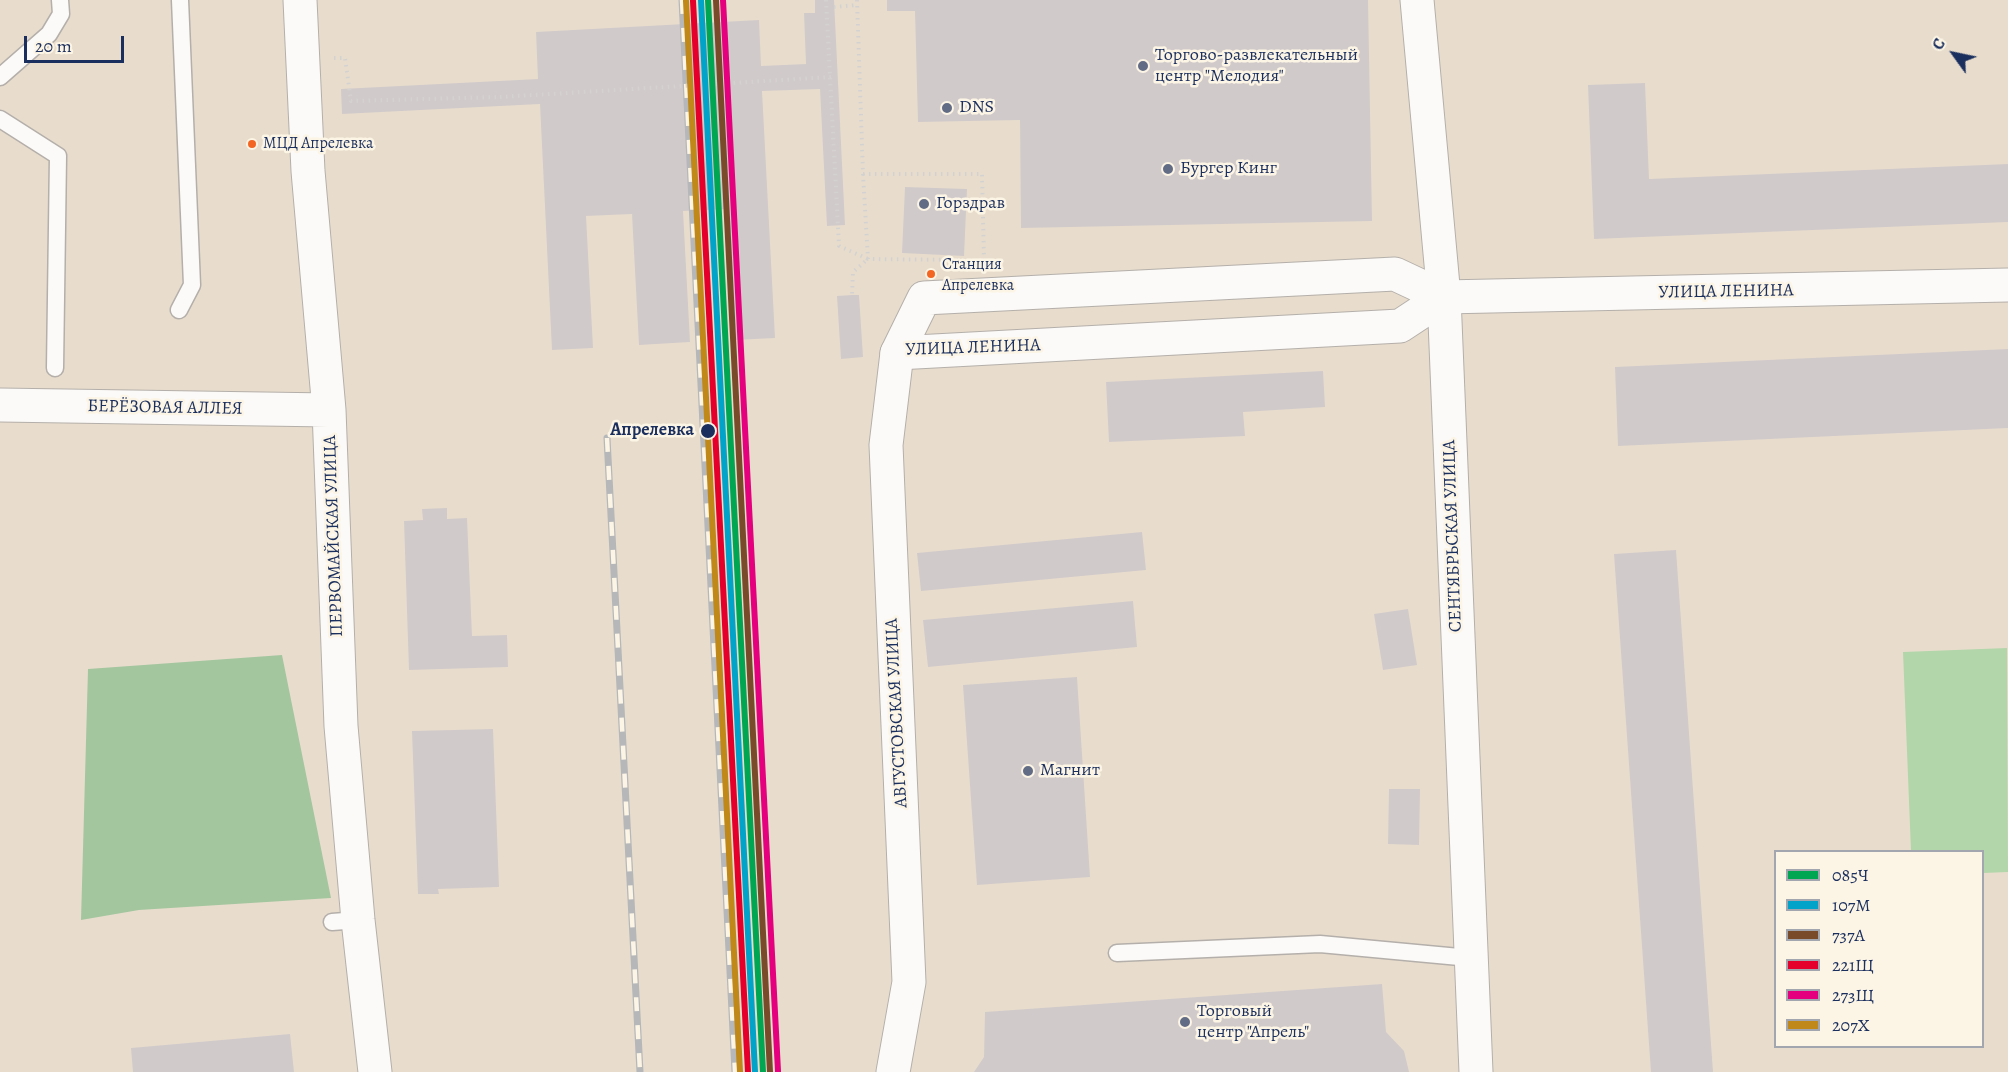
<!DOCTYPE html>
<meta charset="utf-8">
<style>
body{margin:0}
#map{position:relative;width:2008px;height:1072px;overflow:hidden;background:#e8ddcd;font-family:Alegreya,serif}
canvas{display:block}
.legend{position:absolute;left:1774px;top:850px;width:210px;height:198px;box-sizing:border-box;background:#fcf5e5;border:2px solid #a2a6af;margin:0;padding:8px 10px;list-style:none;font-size:18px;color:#1b2f5e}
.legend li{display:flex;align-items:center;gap:12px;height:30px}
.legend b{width:30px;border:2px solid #a2a6af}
.north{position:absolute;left:1924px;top:24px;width:60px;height:60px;-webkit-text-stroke:4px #fcf5e5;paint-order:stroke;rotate:303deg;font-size:16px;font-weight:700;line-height:24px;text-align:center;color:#1b2f5e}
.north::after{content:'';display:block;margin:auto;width:21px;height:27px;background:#1b2f5e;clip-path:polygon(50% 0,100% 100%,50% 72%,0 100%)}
.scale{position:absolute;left:24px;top:36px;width:100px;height:27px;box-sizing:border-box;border:3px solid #1b2f5e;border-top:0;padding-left:8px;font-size:18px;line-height:21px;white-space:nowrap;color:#1b2f5e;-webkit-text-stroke:4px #fcf5e5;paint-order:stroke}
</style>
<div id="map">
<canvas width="2008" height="1072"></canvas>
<ul class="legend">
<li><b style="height:8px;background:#00a651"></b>085Ч</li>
<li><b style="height:8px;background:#01a3c8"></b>107М</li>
<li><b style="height:8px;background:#7a4b2a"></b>737А</li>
<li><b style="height:8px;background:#e4002b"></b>221Щ</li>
<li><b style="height:8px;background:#e5007d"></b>273Щ</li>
<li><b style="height:8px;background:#c08818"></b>207Х</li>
</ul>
<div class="north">С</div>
<div class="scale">20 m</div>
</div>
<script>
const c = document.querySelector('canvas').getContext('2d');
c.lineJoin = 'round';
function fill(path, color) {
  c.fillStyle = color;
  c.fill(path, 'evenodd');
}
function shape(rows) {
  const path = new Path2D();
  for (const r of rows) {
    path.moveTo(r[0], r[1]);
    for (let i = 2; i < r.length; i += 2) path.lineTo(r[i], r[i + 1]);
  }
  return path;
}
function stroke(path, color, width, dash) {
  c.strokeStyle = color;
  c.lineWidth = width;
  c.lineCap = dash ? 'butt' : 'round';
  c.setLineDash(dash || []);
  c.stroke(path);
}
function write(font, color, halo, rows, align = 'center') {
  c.font = font + ' Alegreya,serif';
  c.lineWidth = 5;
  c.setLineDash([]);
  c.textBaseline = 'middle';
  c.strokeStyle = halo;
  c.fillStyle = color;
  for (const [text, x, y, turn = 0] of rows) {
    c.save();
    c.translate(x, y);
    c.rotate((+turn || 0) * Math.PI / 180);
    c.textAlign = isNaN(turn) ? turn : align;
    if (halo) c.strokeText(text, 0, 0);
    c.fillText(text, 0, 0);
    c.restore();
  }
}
const green = shape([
 [2007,648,2008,872,1983,873,1982,852,1911,851,1903,652]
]);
const forest = shape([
 [282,655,331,898,139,910,81,920,88,669]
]);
const building = shape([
 [815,0,834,0,845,225,827,226,820,89,762,91,775,338,735,340,729,209,683,211,690,342,639,345,632,214,586,216,593,348,552,350,540,104,342,114,341,89,538,79,536,32,759,20,761,66,806,64,804,13,815,13],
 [887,0,1368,0,1372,221,1021,228,1020,120,918,122,915,11,887,11],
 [1645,83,1649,179,2008,164,2008,222,1594,239,1588,85],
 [905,187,967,189,964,256,902,253],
 [852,295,859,295,863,357,841,359,837,296],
 [2008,349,2008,428,1618,446,1615,367],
 [1323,371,1325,407,1243,412,1245,436,1109,442,1106,382],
 [447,508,447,519,467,518,472,636,507,635,508,667,409,670,404,521,423,520,422,509],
 [1142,532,1146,570,921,591,917,553],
 [1676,550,1713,1072,1651,1072,1614,554],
 [1133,601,1137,647,928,667,923,620],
 [1408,609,1417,665,1383,670,1374,614],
 [1077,677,1090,877,977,885,963,685],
 [493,729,499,887,438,889,439,894,418,894,412,731],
 [1389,789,1420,789,1419,845,1388,844],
 [1382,984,1386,1032,1404,1051,1409,1072,974,1072,984,1057,985,1012],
 [290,1034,294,1072,133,1072,131,1048]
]);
const path = shape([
 [826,0,839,246,868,259,853,272,852,295],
 [857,0,863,174,982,174,984,260,981,260],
 [834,7,857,5],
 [334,58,345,58,351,101,500,97],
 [863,174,868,259,959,260]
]);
const lane = shape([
 [0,77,49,34,61,14,60,0],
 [0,119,58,156,55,368],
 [179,310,192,285,180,0],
 [332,922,358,920],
 [1117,953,1320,944,1470,958]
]);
const street = shape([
 [300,0,308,171,329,410,341,726,358,920,375,1072],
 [1417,0,1444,297,1476,1072],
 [0,405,329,410],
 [893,1072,909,982,886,445,897,353]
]);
const secondary = shape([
 [1444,297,1400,326,897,353,924,298,1395,274,1444,297,2008,285]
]);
const rail = shape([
 [682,0,735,1072],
 [607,438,640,1072]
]);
const pathBridge = shape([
 [500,97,831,77]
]);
const rail1 = shape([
 [708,0,763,1072]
]);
const rail2 = shape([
 [701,0,755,1072]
]);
const rail3 = shape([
 [716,0,770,1072]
]);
const rail4 = shape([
 [693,1,748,1072]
]);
const rail5 = shape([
 [723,0,778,1071]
]);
const rail6 = shape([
 [686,1,740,1072]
]);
const markers = [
 [1143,66,6,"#636c85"],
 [947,108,6,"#636c85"],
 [252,144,5,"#f26522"],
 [1168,169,6,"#636c85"],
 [924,204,6,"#636c85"],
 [931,274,5,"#f26522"],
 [708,431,8,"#1b2f5e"],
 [1028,771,6,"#636c85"],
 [1185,1022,6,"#636c85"]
];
const busNames = [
 ["МЦД Апрелевка",263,144],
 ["Станция",942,265],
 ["Апрелевка",942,286]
];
const poiNames = [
 ["Торгово-развлекательный",1155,56],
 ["центр \"Мелодия\"",1155,77],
 ["DNS",959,108],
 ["Бургер Кинг",1180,169],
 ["Горздрав",936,204],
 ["Магнит",1040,771],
 ["Торговый",1197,1012],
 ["центр \"Апрель\"",1197,1033]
];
const streetNames = [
 ["УЛИЦА ЛЕНИНА",1726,292,-1],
 ["УЛИЦА ЛЕНИНА",973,348,-2],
 ["БЕРЁЗОВАЯ АЛЛЕЯ",165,408,1],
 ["ПЕРВОМАЙСКАЯ УЛИЦА",334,536,-92],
 ["СЕНТЯБРЬСКАЯ УЛИЦА",1453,536,-92],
 ["АВГУСТОВСКАЯ УЛИЦА",897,713,-93]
];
const stopNames = [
 ["Апрелевка",694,431]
];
fill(green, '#b2d6aa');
fill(forest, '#a4c69f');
fill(building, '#d1caca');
stroke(lane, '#b4afaa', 19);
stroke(street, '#b4afaa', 35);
stroke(secondary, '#b4afaa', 35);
stroke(path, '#d4d2d1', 4, [1.5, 4.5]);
stroke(lane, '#fcfaf8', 16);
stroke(street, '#fcfaf8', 33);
stroke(secondary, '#fcfaf8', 33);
stroke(rail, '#b6b7b9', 7);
stroke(rail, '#fcf5e5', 4.5, [14]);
stroke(pathBridge, '#d4d2d1', 4, [1.5, 4.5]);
stroke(rail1, '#00a651', 6);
stroke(rail2, '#01a3c8', 6);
stroke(rail3, '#7a4b2a', 6);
stroke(rail4, '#e4002b', 6);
stroke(rail5, '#e5007d', 6);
stroke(rail6, '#c08818', 6);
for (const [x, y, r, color] of markers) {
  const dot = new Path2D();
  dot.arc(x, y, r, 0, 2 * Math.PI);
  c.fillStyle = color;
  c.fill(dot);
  stroke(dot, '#fcf5e5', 2);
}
write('16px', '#1b2f5e', '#fcf5e5', busNames, 'left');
write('18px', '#1b2f5e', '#fcf5e5', poiNames, 'left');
write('18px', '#1b2f5e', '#fcf5e5', streetNames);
write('bold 18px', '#1b2f5e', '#fcf5e5', stopNames, 'right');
</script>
